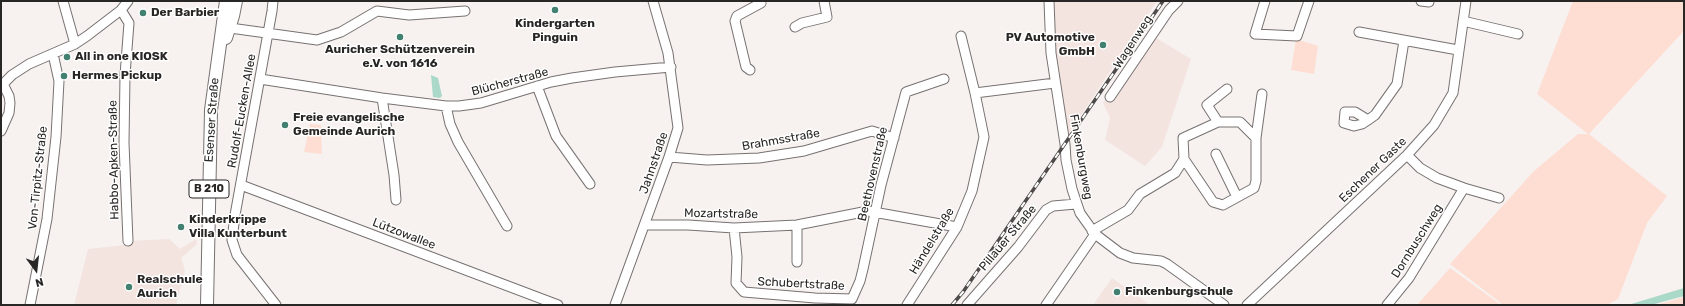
<!DOCTYPE html>
<meta charset="utf-8">
<style>
body{margin:0}
#map{position:relative;width:1685px;height:306px;overflow:hidden;background:#f7f2f0;font-family:Rubik,sans-serif}
canvas{display:block}
.frame{position:absolute;inset:0;border:2px solid #292726;pointer-events:none}
.north{position:absolute;left:16px;top:250px;width:40px;height:40px;-webkit-text-stroke:3px #fff;paint-order:stroke;rotate:165deg;font-size:11px;font-weight:700;line-height:16px;text-align:center;color:#292726}
.north::after{content:'';display:block;margin:auto;width:14px;height:18px;background:#292726;clip-path:polygon(50% 0,100% 100%,50% 72%,0 100%)}
</style>
<div id="map">
<canvas width="1685" height="306"></canvas>
<div class="frame"></div>
<div class="north">N</div>
</div>
<script>
const c = document.querySelector('canvas').getContext('2d');
c.lineJoin = 'round';
function fill(path, color) {
  c.fillStyle = color;
  c.fill(path, 'evenodd');
}
function shape(rows) {
  const path = new Path2D();
  for (const r of rows) {
    path.moveTo(r[0], r[1]);
    for (let i = 2; i < r.length; i += 2) path.lineTo(r[i], r[i + 1]);
  }
  return path;
}
function stroke(path, color, width, dash) {
  c.strokeStyle = color;
  c.lineWidth = width;
  c.lineCap = dash ? 'butt' : 'round';
  c.setLineDash(dash || []);
  c.stroke(path);
}
function write(font, color, halo, rows, align = 'center') {
  c.font = font + ' Rubik,sans-serif';
  c.lineWidth = 3;
  c.setLineDash([]);
  c.textBaseline = 'middle';
  c.strokeStyle = halo;
  c.fillStyle = color;
  for (const [text, x, y, turn = 0] of rows) {
    c.save();
    c.translate(x, y);
    c.rotate((+turn || 0) * Math.PI / 180);
    c.textAlign = isNaN(turn) ? turn : align;
    if (halo) c.strokeText(text, 0, 0);
    c.fillText(text, 0, 0);
    c.restore();
  }
}
const built = shape([
 [1053,1,1157,1,1067,136,1054,55],
 [1153,36,1191,59,1162,147,1145,166,1105,140,1110,118,1103,103],
 [169,239,180,249,196,239,197,244,181,258,185,270,176,305,74,305,88,249,124,245,130,241],
 [1112,278,1150,305,1093,305]
]);
const green = shape([
 [1573,1,1684,1,1684,28,1682,33,1589,134,1667,196,1647,223,1618,299,1607,305,1417,305,1450,268,1500,304,1501,303,1450,264,1534,171,1578,134,1588,134,1537,94],
 [1296,39,1318,46,1314,74,1291,70],
 [310,124,321,125,322,154,304,152],
 [1684,297,1684,305,1656,305]
]);
const water = shape([
 [431,75,438,78,442,96,440,98,433,97],
 [1684,288,1684,296,1651,305,1628,305]
]);
const minor = shape([
 [63,1,75,44],
 [273,1,272,11,235,215,232,240,237,255,276,305],
 [1049,1,1051,53,1065,144,1066,160,1072,189,1080,213,1095,234,1120,253,1133,258,1161,261,1167,264,1224,305],
 [1265,1,1255,34,1297,36,1309,1],
 [1421,1,1429,2,1429,1],
 [121,10,129,23,125,75,124,143,128,241],
 [1463,21,1518,34],
 [223,27,317,40,341,32,377,11,409,15,465,11],
 [795,27,802,23,827,17,824,1],
 [1359,32,1458,50],
 [961,36,975,93],
 [750,70,746,67,735,21,737,16,761,3,760,1],
 [260,79,382,98,446,106,459,106,481,103,551,82,572,78,615,72,671,67],
 [1,86,12,75,29,64,75,44,87,36,121,10,128,1],
 [537,86,556,136,590,184],
 [1110,97,1169,10,1178,1],
 [382,98,394,175,396,200],
 [446,106,450,124,458,142,507,226],
 [1368,120,1355,112,1345,112,1344,123,1354,126,1362,124,1368,120,1375,115,1397,84,1404,41],
 [1218,122,1207,105,1227,89],
 [1,131,9,113,10,103,9,96,3,84],
 [1216,154,1237,197],
 [1407,155,1420,168,1437,178,1464,188,1499,198],
 [669,157,707,160,759,158,804,151,872,131,894,138],
 [1184,159,1183,138,1218,122,1240,122,1256,138],
 [241,185,558,305],
 [645,225,688,225,734,228,797,225,868,211,957,227],
 [734,228,737,257,736,283,744,292,815,298,852,299,860,281,863,269,881,185,906,92,944,79],
 [1092,231,1128,210,1140,194,1175,173,1184,159,1213,202,1223,205,1254,188,1256,181,1256,138,1262,94],
 [797,262,797,225],
 [30,305,47,219,56,137,59,81,53,54],
 [615,305,669,157,678,128,668,53,653,1],
 [907,305,957,227,972,191,984,137,975,93,1055,83],
 [967,305,1018,247,1046,210,1053,206,1076,204],
 [1046,305,1095,234],
 [1247,305,1407,155,1434,125,1453,93,1466,1],
 [1387,305,1409,278,1464,188]
]);
const major = shape([
 [226,38,233,16,236,1],
 [207,305,211,110,226,1]
]);
const rail = shape([
 [952,305,963,292,1163,1]
]);
const markers = [
 [555,10,4,"#42816f"],
 [143,13,4,"#42816f"],
 [400,37,4,"#42816f"],
 [1103,45,4,"#42816f"],
 [67,57,4,"#42816f"],
 [64,76,4,"#42816f"],
 [285,125,4,"#42816f"],
 [181,227,4,"#42816f"],
 [129,287,4,"#42816f"],
 [1117,292,4,"#42816f"]
];
const shields = [
 [209,189,40]
];
const shieldNames = [
 ["B 210",209,189]
];
const poiNames = [
 ["Der Barbier",151,13],
 ["Kindergarten",555,24,"center"],
 ["Pinguin",555,38,"center"],
 ["PV Automotive",1095,38,"right"],
 ["GmbH",1095,52,"right"],
 ["Auricher Schützenverein",400,50,"center"],
 ["e.V. von 1616",400,64,"center"],
 ["All in one KIOSK",75,57],
 ["Hermes Pickup",72,76],
 ["Freie evangelische",293,118],
 ["Gemeinde Aurich",293,132],
 ["Kinderkrippe",189,220],
 ["Villa Kunterbunt",189,234],
 ["Realschule",137,280],
 ["Aurich",137,294],
 ["Finkenburgschule",1125,292]
];
const streetNames = [
 ["Wagenweg",1133,42,-57],
 ["Blücherstraße",510,82,-15],
 ["Rudolf-Eucken-Allee",242,111,-80],
 ["Esenser Straße",212,120,-86],
 ["Brahmsstraße",781,140,-10],
 ["Finkenburgweg",1081,157,80],
 ["Habbo-Apken-Straße",114,160,-91],
 ["Jahnstraße",654,163,-71],
 ["Eschener Gaste",1373,170,-44],
 ["Beethovenstraße",873,174,-77],
 ["Von-Tirpitz-Straße",38,178,-84],
 ["Mozartstraße",721,214,1],
 ["Lützowallee",404,234,21],
 ["Pillauer Straße",1008,238,-50],
 ["Händelstraße",932,241,-59],
 ["Dornbuschweg",1417,241,-58],
 ["Schubertstraße",801,284,3]
];
fill(built, '#f3e4e0');
fill(green, '#feded3');
fill(water, '#aad8c9');
stroke(minor, '#777271', 11);
stroke(major, '#777271', 14);
stroke(minor, '#fff', 9);
stroke(major, '#fff', 12);
stroke(rail, '#4e4b4a', 3.5);
stroke(rail, '#fff', 2, [6]);
for (const [x, y, r, color] of markers) {
  const dot = new Path2D();
  dot.arc(x, y, r, 0, 2 * Math.PI);
  c.fillStyle = color;
  c.fill(dot);
  stroke(dot, '#fff', 1.5);
}
for (const [x, y, w] of shields) {
  const box = new Path2D();
  box.roundRect(x - w / 2, y - 9, w, 18, 3);
  c.fillStyle = '#fff';
  c.fill(box);
  stroke(box, '#292726', 1);
}
write('bold 11px', '#292726', null, shieldNames);
write('bold 12px', '#292726', '#fff', poiNames, 'left');
write('12px', '#292726', '#fff', streetNames);
</script>
